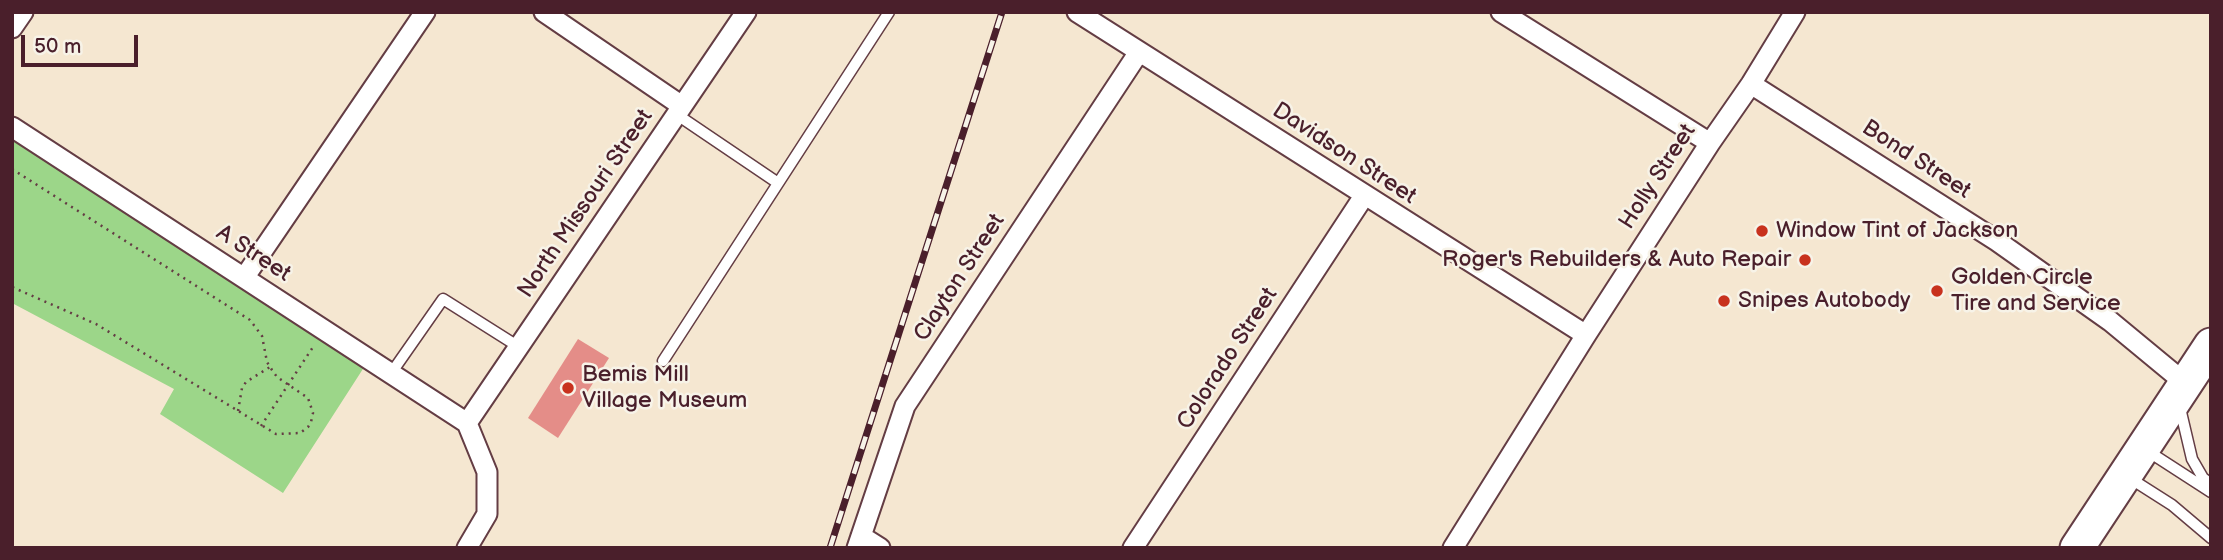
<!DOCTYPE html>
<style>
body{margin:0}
#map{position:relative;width:2223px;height:560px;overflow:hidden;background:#f5e7d1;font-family:"Balsamiq Sans",sans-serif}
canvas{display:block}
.frame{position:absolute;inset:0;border:14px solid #4a1f2b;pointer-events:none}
.scale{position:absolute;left:21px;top:35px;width:117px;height:32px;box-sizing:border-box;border:4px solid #4a1f2b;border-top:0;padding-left:9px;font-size:21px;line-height:24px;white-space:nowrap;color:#4a1f2b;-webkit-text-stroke:5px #f7f3e8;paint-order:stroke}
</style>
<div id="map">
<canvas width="2223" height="560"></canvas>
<div class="frame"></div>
<div class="scale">50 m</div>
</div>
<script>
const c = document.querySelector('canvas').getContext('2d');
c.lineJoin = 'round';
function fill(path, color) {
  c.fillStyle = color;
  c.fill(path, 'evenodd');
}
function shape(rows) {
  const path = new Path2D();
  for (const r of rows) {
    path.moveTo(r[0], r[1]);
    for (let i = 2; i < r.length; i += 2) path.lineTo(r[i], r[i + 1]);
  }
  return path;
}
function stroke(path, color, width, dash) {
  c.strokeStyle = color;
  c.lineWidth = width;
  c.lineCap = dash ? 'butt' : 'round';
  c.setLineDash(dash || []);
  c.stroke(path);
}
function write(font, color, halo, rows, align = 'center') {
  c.font = font + ' "Balsamiq Sans",sans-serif';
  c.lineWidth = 5;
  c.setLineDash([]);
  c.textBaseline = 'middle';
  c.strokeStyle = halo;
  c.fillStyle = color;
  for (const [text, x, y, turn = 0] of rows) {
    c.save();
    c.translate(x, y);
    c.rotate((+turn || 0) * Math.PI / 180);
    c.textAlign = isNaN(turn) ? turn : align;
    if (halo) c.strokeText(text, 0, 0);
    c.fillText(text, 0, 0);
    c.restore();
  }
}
const green = shape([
 [12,127,370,358,283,493,160,414,174,389,12,303]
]);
const building = shape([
 [578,339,609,358,558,438,528,418]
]);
const path = shape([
 [12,169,250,320,262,336,267,362,272,370,277,377,308,398,313,413,311,422,308,427,300,433,276,434,96,324,12,287],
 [238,411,242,388,246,382,270,367],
 [261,426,313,347]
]);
const lane = shape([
 [676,114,778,183],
 [663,361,889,12],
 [392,372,443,299,519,347],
 [2180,408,2192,459,2203,478,2211,484],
 [2146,450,2211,492],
 [2128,477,2172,505,2211,538]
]);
const street = shape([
 [544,12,682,106],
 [1077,12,1586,335],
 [1501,12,1710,143],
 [12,28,23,12],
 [1751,84,1997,241,2110,321,2185,383],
 [12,127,467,423],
 [244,278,425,12],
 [467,423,746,12],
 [467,423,487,472,487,514,467,548],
 [861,536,880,548],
 [857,548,905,406,1139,52],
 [1133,548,1364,196],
 [1453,548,1586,335,1710,143,1751,84,1795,12]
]);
const highway = shape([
 [2077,548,2211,345]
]);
const rail = shape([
 [830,548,1002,12]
]);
const markers = [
 [1762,231,7,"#c8321e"],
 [1805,260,7,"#c8321e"],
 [1937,291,7,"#c8321e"],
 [1724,301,7,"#c8321e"],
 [568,388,7,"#c8321e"]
];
const streetNames = [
 ["Davidson Street",1344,154,33],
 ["Bond Street",1916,160,33],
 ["Holly Street",1658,177,-57],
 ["North Missouri Street",586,204,-56],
 ["A Street",253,254,33],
 ["Clayton Street",960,278,-57],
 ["Colorado Street",1228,359,-57]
];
const poiNames = [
 ["Window Tint of Jackson",1776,231],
 ["Roger's Rebuilders & Auto Repair",1791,260,"right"],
 ["Golden Circle",1951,278],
 ["Tire and Service",1951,304],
 ["Snipes Autobody",1738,301],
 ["Bemis Mill",582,375],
 ["Village Museum",582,401]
];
fill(green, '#9cd689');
fill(building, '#e48d88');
stroke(lane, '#643d44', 13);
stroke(street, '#643d44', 23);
stroke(highway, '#643d44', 37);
stroke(path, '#643d44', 2.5, [2, 5]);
stroke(lane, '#fff', 10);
stroke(street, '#fff', 19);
stroke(highway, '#fff', 33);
stroke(rail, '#4a1f2b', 7);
stroke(rail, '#f7f3e8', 4.5, [13]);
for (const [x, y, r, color] of markers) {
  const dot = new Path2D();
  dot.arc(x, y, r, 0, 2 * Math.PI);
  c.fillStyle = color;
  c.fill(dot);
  stroke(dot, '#f7f3e8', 2.5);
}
write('23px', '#4a1f2b', '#f7f3e8', streetNames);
write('23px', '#4a1f2b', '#f7f3e8', poiNames, 'left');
</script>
